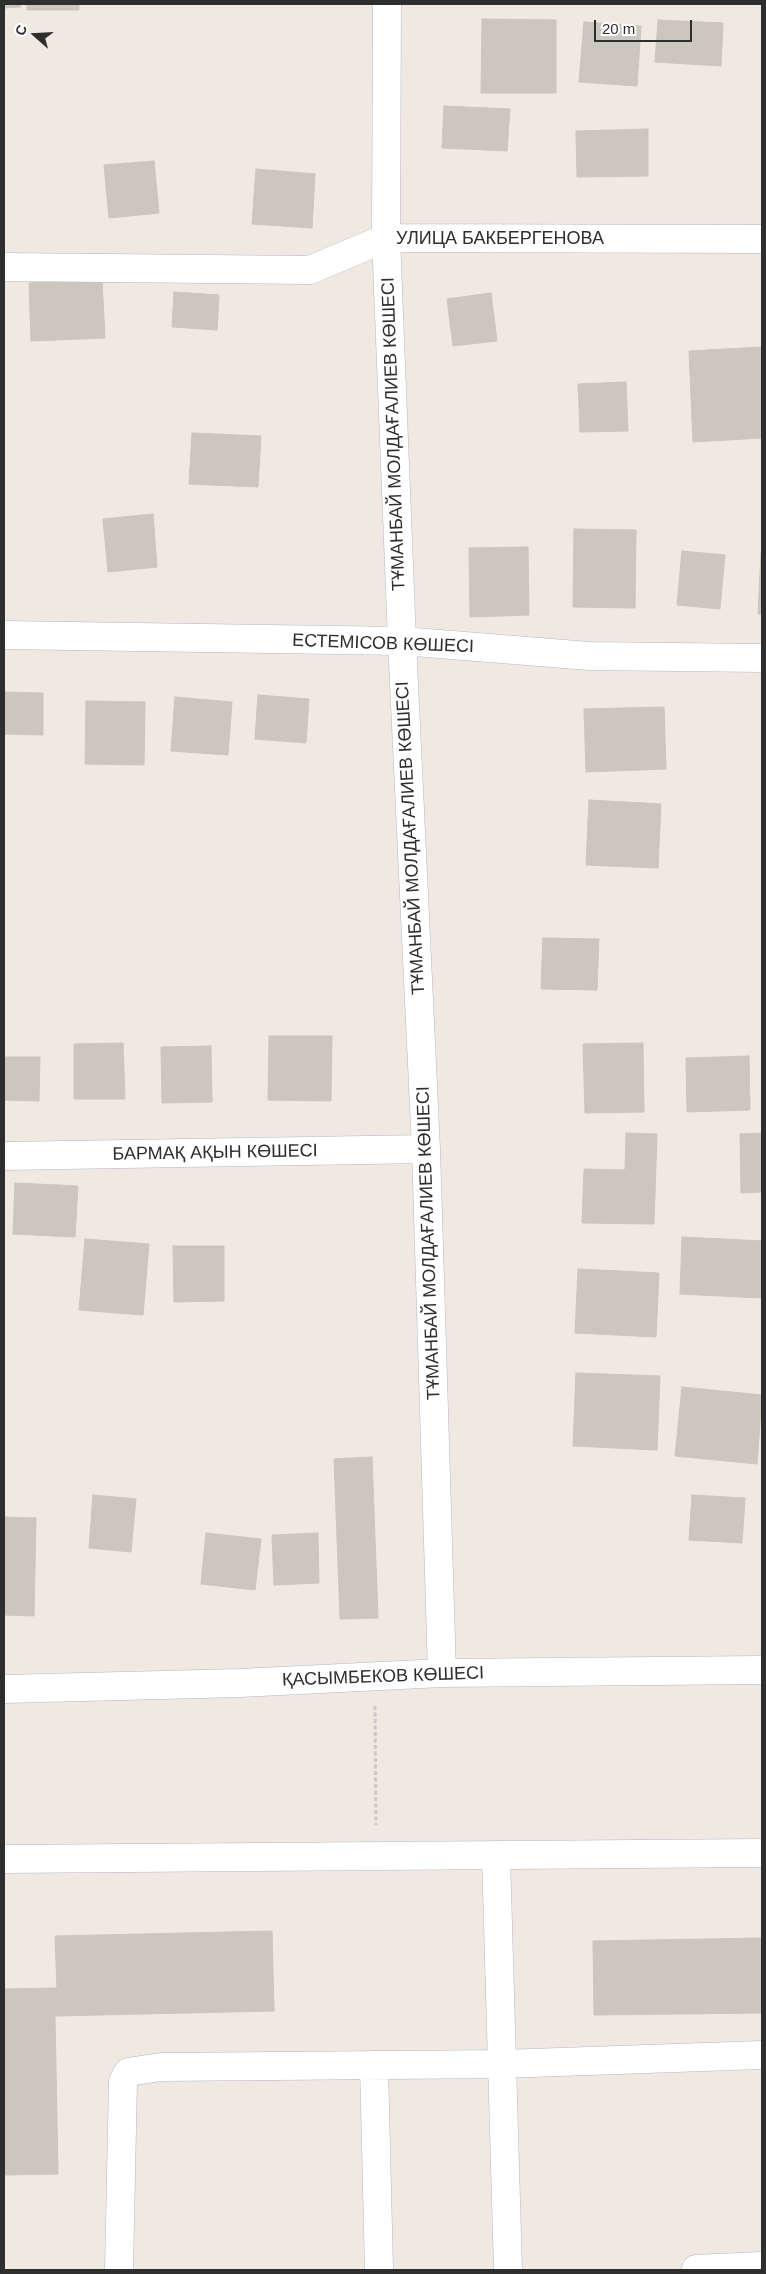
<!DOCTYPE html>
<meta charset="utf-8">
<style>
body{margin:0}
#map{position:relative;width:766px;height:2274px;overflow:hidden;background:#efe9e1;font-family:Arial,sans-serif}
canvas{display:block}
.frame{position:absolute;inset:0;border:5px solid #2e2e2e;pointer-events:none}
.north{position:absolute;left:10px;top:10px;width:50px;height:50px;-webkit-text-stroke:4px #fff;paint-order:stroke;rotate:289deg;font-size:14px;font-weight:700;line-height:20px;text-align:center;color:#2e2e2e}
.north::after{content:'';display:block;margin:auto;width:18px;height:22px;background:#2e2e2e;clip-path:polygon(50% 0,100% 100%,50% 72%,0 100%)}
.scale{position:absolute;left:594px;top:20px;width:98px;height:22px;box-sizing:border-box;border:2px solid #2e2e2e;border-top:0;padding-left:6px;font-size:15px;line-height:18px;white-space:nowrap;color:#2e2e2e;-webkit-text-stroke:4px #fff;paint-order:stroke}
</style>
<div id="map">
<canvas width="766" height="2274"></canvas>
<div class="frame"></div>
<div class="north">С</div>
<div class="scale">20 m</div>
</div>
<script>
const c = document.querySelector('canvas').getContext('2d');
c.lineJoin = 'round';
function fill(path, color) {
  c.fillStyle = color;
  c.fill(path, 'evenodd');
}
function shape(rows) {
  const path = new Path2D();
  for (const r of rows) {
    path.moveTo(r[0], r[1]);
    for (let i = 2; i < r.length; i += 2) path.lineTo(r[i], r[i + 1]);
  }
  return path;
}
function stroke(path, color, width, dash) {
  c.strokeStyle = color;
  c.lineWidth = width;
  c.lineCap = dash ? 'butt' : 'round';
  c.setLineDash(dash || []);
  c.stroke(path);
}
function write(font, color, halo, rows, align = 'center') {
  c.font = font + ' Arial,sans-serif';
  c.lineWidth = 4.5;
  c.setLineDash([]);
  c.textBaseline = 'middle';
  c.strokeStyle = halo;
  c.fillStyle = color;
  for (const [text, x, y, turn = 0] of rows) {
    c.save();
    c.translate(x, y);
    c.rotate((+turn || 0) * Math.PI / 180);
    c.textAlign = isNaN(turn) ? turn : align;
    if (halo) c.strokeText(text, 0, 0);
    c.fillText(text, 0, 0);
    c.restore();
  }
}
const building = shape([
 [4,4,20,4,21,7,4,8,4,4],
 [27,4,79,4,79,10,27,10,27,4],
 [482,19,556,20,556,93,481,93,482,19],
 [658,20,723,23,721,66,655,62,658,20],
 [584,22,641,26,637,86,579,82,584,22],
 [444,106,510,109,507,151,442,148,444,106],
 [648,129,648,176,577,177,576,131,648,129],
 [154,161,159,213,109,218,104,165,154,161],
 [256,169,315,174,312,228,252,224,256,169],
 [102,280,105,338,31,341,29,283,102,280],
 [174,292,219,295,217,330,172,327,174,292],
 [491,293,497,341,453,346,447,299,491,293],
 [762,347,762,438,693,442,689,351,762,347],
 [626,382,628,431,580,432,578,384,626,382],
 [192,433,261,436,258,487,189,484,192,433],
 [153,514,157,567,108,572,103,519,153,514],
 [574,529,636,530,635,608,573,607,574,529],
 [528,547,529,615,470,617,469,548,528,547],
 [682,551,725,555,720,609,677,605,682,551],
 [761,553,762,553,762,614,758,614,761,553],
 [4,692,43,693,43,735,4,734,4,692],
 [258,695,309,699,306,743,255,739,258,695],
 [175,697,232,702,228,755,171,751,175,697],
 [86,701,145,702,144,765,85,764,86,701],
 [664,707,666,769,586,772,584,709,664,707],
 [589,800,661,804,658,868,586,865,589,800],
 [543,938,599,939,597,990,541,989,543,938],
 [269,1036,332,1036,331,1101,268,1100,269,1036],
 [123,1043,125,1099,74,1099,74,1044,123,1043],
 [643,1043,644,1112,585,1113,583,1044,643,1043],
 [211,1046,212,1102,162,1103,161,1047,211,1046],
 [749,1056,750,1110,687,1112,686,1058,749,1056],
 [4,1057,40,1057,39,1101,4,1100,4,1057],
 [626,1133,657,1134,654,1224,582,1223,584,1169,625,1170,626,1133],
 [762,1133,762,1192,741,1193,740,1134,762,1133],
 [15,1183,78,1186,75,1237,13,1234,15,1183],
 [682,1237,762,1241,762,1298,680,1294,682,1237],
 [85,1239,149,1244,143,1315,79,1310,85,1239],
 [173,1246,224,1246,224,1301,174,1302,173,1246],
 [578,1269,659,1273,656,1337,575,1333,578,1269],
 [576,1373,660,1376,657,1450,573,1446,576,1373],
 [682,1387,762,1395,757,1464,675,1456,682,1387],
 [372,1457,378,1618,340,1619,334,1459,372,1457],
 [93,1495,136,1499,131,1552,89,1548,93,1495],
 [692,1495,745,1498,742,1543,689,1540,692,1495],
 [4,1517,36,1518,34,1616,4,1615,4,1517],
 [206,1533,261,1539,255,1590,201,1584,206,1533],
 [318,1533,319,1583,274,1585,272,1535,318,1533],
 [272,1931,274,2011,55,2016,58,2174,4,2175,4,1989,57,1988,55,1936,272,1931],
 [762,1938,762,2013,594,2015,593,1941,762,1938]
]);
const path = shape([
 [375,1706,376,1825]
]);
const minor = shape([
 [387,4,386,238,402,641,426,1149,442,1673],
 [4,267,310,270,386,238,762,239],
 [4,635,402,641,589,656,762,658],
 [4,1156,426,1149],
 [4,1689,240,1683,442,1673,762,1670],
 [496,1855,508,2270],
 [4,1859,762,1853],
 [374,2065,379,2270],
 [696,2269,762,2266],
 [119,2270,123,2081,128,2072,161,2067,502,2064,762,2055]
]);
const streetNames = [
 ["УЛИЦА БАКБЕРГЕНОВА",500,239],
 ["ТҰМАНБАЙ МОЛДАҒАЛИЕВ КӨШЕСІ",394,434,-92],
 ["ЕСТЕМІСОВ КӨШЕСІ",383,644,2],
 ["ТҰМАНБАЙ МОЛДАҒАЛИЕВ КӨШЕСІ",411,838,-93],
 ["БАРМАҚ АҚЫН КӨШЕСІ",215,1153,-1],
 ["ТҰМАНБАЙ МОЛДАҒАЛИЕВ КӨШЕСІ",429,1243,-92],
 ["ҚАСЫМБЕКОВ КӨШЕСІ",383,1677,-2]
];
fill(building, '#cbc7bf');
stroke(building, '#cbc5ba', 1);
stroke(minor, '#b4b7c1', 29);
stroke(path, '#c9c9c9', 3, [4, 2.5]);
stroke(minor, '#fff', 28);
write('18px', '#2e2e2e', '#fff', streetNames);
</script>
